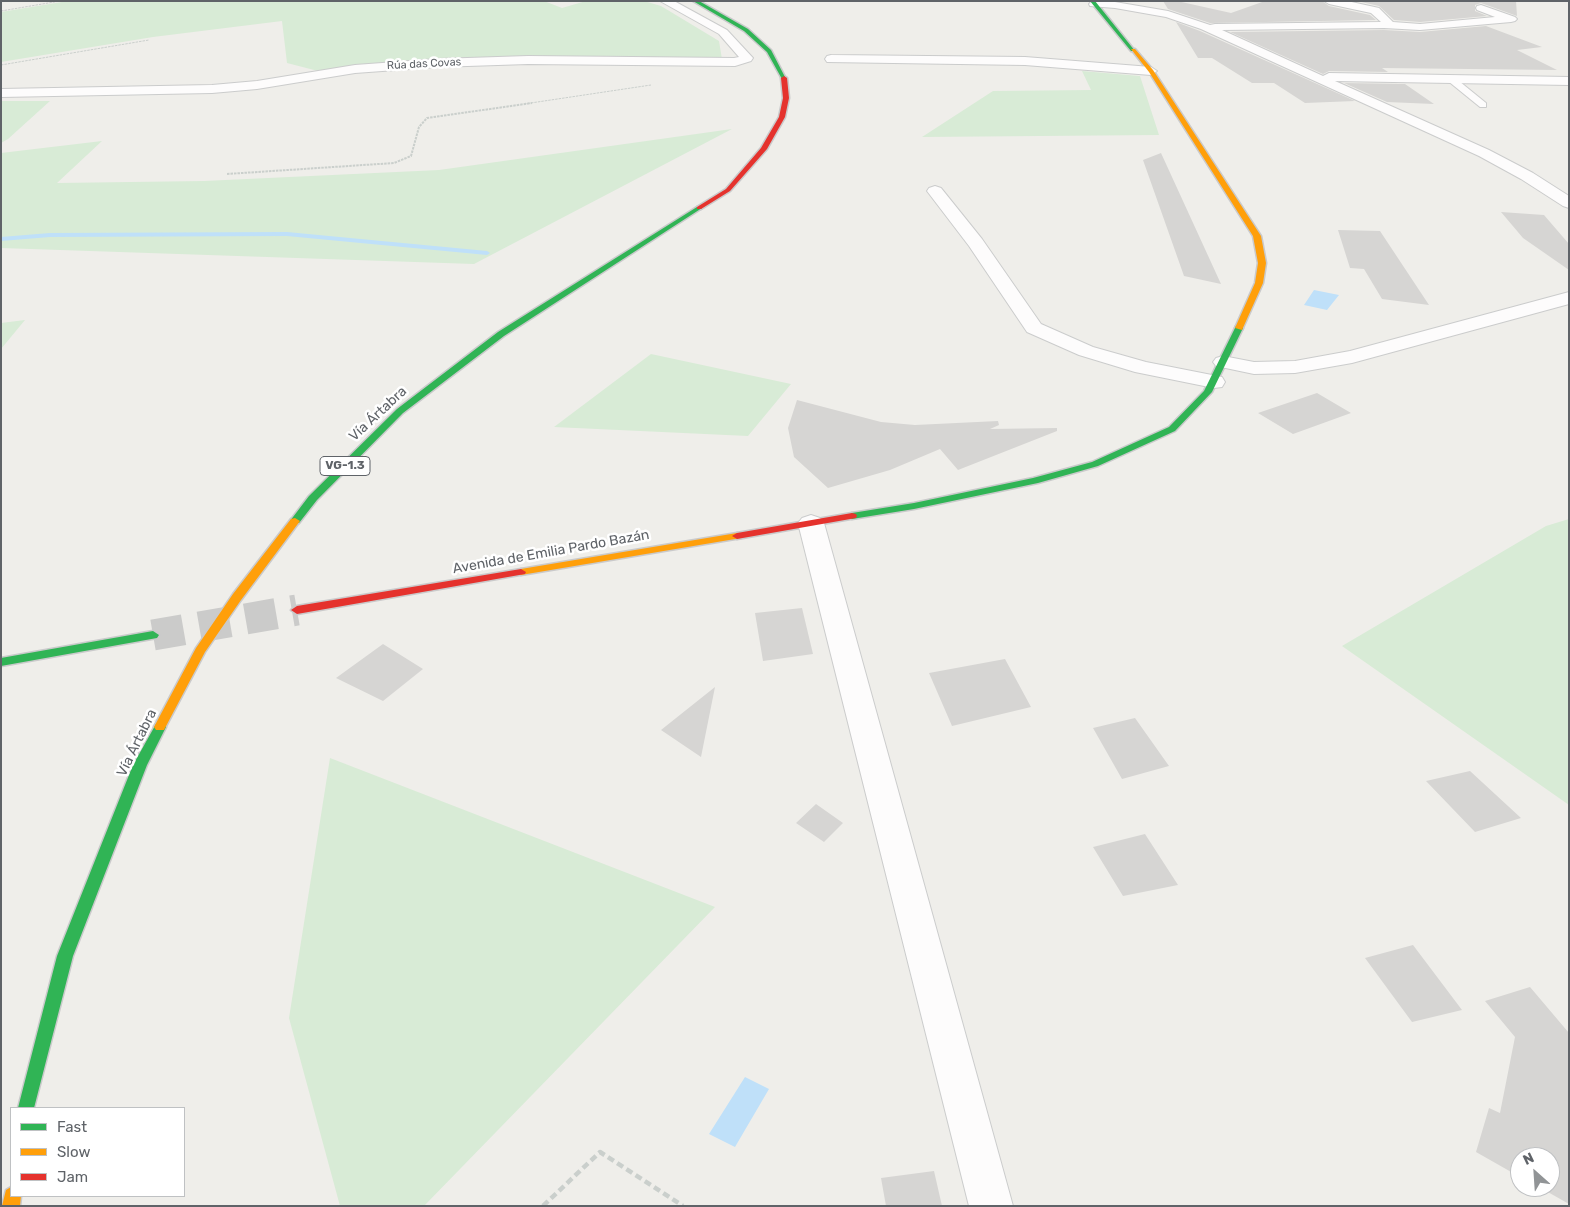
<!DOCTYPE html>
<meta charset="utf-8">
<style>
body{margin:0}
#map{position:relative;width:1570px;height:1207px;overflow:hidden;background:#efeeea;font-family:Rubik,sans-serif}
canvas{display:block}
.frame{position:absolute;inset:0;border:2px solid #5f6368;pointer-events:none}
.legend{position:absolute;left:10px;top:1107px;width:175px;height:90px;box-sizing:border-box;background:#fff;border:1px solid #bfc1c3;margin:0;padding:6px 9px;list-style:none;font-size:15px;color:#5f6368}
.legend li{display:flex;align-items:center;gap:10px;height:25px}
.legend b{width:25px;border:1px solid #bfc1c3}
.north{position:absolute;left:1510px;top:1147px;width:50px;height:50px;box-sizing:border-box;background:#fff;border:1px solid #bfc1c3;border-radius:50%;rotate:334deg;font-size:14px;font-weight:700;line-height:20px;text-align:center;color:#5f6368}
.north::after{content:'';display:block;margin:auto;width:18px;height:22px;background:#919496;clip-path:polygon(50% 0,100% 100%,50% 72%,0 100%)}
</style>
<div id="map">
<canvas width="1570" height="1207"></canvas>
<div class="frame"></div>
<ul class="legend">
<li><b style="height:6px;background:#30b455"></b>Fast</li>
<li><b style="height:6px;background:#ff9f0a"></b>Slow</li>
<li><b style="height:6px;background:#e5322d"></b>Jam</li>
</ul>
<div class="north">N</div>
</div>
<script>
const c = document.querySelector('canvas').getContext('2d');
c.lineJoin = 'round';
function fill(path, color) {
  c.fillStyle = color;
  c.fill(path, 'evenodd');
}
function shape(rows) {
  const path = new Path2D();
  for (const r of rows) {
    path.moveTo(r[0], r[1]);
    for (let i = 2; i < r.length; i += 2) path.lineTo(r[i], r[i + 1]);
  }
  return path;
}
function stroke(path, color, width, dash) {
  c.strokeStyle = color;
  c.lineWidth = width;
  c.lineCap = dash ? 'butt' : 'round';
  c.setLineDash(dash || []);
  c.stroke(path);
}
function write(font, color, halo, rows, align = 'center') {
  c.font = font + ' Rubik,sans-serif';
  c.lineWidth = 5;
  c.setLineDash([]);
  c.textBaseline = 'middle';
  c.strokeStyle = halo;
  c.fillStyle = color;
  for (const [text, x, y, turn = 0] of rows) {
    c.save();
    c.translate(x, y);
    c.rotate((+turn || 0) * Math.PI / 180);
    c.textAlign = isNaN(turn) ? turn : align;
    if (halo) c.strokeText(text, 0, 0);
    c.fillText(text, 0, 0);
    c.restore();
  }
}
const green = shape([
 [68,1,544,1,562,8,586,1,644,1,661,6,719,41,722,59,579,56,437,58,318,71,287,63,282,21,153,37,1,62,1,12],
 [1082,71,1140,76,1159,135,922,137,993,91,1091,90],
 [1,101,50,101,8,139,1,143],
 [732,129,474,264,1,248,1,153,102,141,57,183,204,181,439,170],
 [25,320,1,349,1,323],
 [651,354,791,384,748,436,554,427],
 [1569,519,1569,805,1342,646,1546,526],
 [330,758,715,907,424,1206,340,1206,289,1018]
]);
const water = shape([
 [1314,290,1339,295,1327,310,1304,305],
 [745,1077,769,1089,735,1147,709,1134]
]);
const stream = shape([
 [287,232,487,251,490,253,487,255,287,236,50,237,1,241,1,237,50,233,287,232]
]);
const building = shape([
 [1163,1,1177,1,1231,13,1265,1,1322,1,1329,6,1370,15,1376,20,1210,23,1168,9],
 [1357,1,1516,1,1517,16,1481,3,1475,5,1475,11,1487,16,1420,22,1394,20,1379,6],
 [1176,22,1200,31,1355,101,1305,103,1274,83,1252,83,1212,58,1198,58],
 [1486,26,1542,47,1517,50,1557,70,1382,68,1388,72,1329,71,1323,74,1230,32,1384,30,1420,32],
 [1344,83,1405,84,1434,104,1387,102],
 [1161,153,1221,284,1184,276,1143,160],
 [1501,212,1544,215,1569,244,1569,270,1523,238],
 [1338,230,1380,231,1429,305,1382,299,1364,269,1350,268],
 [1317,393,1351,413,1293,434,1258,413],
 [797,400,881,422,915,425,998,421,999,425,990,429,1057,428,1057,431,958,470,940,449,890,470,828,488,794,457,788,428],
 [802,608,813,654,763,661,755,613],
 [383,644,423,669,383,701,336,678],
 [1005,659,1031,707,952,726,929,673],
 [715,687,701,757,661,730],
 [1135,718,1169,766,1122,779,1093,728],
 [1470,771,1521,818,1475,832,1426,781],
 [816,804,843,823,824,842,796,823],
 [1145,834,1178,885,1123,896,1093,847],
 [1413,945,1462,1010,1412,1022,1365,958],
 [1530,987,1569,1033,1569,1204,1539,1187,1550,1187,1550,1157,1520,1157,1520,1177,1476,1152,1489,1108,1500,1113,1515,1037,1485,1001],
 [934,1171,942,1206,886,1206,881,1178]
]);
const secondaryTunnel = shape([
 [153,635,297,610]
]);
const pathFar2 = shape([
 [1,11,60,1],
 [1,65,149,40],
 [524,104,651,85]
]);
const pathFar1 = shape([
 [227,174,394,163,411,156,419,127,427,118,532,103]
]);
const path = shape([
 [543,1206,600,1152,683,1206]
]);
const lane = shape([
 [1448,77,1454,77,1486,103,1486,107,1480,107,1448,81,1448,77]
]);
const street = shape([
 [660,1,674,1,727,30,753,58,751,61,735,66,528,64,437,67,355,73,257,89,212,93,1,97,1,89,212,85,257,81,355,65,437,59,528,56,734,58,739,57,719,34,660,1],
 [1092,1,1115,2,1168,11,1210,25,1215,24,1381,22,1371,13,1329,4,1324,1,1347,1,1379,8,1393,22,1420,24,1495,17,1477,10,1476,8,1477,6,1481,5,1515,17,1517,19,1515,21,1511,22,1420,30,1384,28,1222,30,1323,76,1329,73,1569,77,1569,85,1335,81,1489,150,1533,173,1569,196,1569,208,1563,206,1521,179,1479,156,1201,29,1166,17,1115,8,1090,6,1089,4,1092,1],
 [831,55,1025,57,1151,67,1157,71,1151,75,1025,65,827,62,825,59,827,56,831,55],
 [935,186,941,188,982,239,1041,324,1093,347,1146,362,1222,377,1225,382,1222,387,1214,388,1135,372,1079,355,1027,332,969,246,927,191,929,188,935,186],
 [1569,292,1569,304,1352,363,1295,373,1254,374,1216,366,1213,362,1216,358,1223,356,1254,362,1295,361,1350,351,1569,292],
 [811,515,820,518,824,523,1013,1206,969,1206,798,523,802,518,811,515]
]);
const fast = shape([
 [693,1,699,1,748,29,771,50,786,79,782,79,767,52,744,31,693,1],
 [1090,1,1095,1,1135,51,1131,51,1090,1],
 [697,207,702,208,504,336,403,413,317,500,299,523,291,523,290,521,309,496,397,409,498,332,697,207],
 [1236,326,1243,328,1212,392,1175,431,1098,466,1038,483,914,509,852,519,847,516,852,513,914,503,1033,478,1092,462,1169,427,1204,391,1236,326],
 [153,631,159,635,157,638,1,666,1,658,153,631],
 [160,722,164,724,166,727,147,765,73,956,34,1108,18,1108,57,956,133,765,156,724,160,722]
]);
const slow = shape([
 [1131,49,1135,49,1153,70,1261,236,1266,263,1263,283,1242,330,1235,328,1255,283,1258,263,1253,236,1149,72,1131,49],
 [295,518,300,521,241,600,205,652,164,730,156,730,154,727,196,648,233,594,291,519,295,518],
 [737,533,741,534,742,536,741,538,521,575,516,572,521,569,737,533],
 [11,1187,11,1196,21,1196,20,1206,2,1206,6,1190,11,1187]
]);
const jam = shape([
 [784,76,787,78,789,98,785,117,767,149,730,191,701,209,697,209,697,207,726,189,761,148,779,117,783,98,781,78,784,76],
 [852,513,856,514,857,516,856,518,737,539,732,536,737,533,852,513],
 [521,569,526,572,525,574,297,614,291,610,297,606,521,569]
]);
const farStreetnames = [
 ["Rúa das Covas",424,64,-3]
];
const shields = [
 [345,466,50]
];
const shieldNames = [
 ["VG-1.3",345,466]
];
const streetNames = [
 ["Vía Ártabra",378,414,-43],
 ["Avenida de Emilia Pardo Bazán",551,552,-10],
 ["Vía Ártabra",137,743,-64]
];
fill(green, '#d8ebd6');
fill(water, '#bfe0f9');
fill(stream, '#bfe0f9');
fill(building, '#d6d5d3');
stroke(secondaryTunnel, '#cbcbca', 31, [31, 16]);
stroke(lane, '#cbcccc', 2);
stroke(street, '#cbcccc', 2);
stroke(fast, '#cacacb', 3);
stroke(slow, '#cacacb', 3);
stroke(jam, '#cacacb', 3);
stroke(pathFar2, '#cacfcc', 1, [2.5, 1]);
stroke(pathFar1, '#cacfcc', 2, [2.5, 1]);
stroke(path, '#cacfcc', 4.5, [7, 4]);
fill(lane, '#fdfcfc');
fill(street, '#fdfcfc');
fill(fast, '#30b455');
fill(slow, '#ff9f0a');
fill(jam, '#e5322d');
write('11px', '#5f6368', '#fff', farStreetnames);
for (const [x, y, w] of shields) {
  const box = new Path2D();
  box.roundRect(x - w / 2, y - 9.5, w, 19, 4);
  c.fillStyle = '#fff';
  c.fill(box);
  stroke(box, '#5f6368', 1);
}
write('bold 12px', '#5f6368', null, shieldNames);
write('14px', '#5f6368', '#fff', streetNames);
</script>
